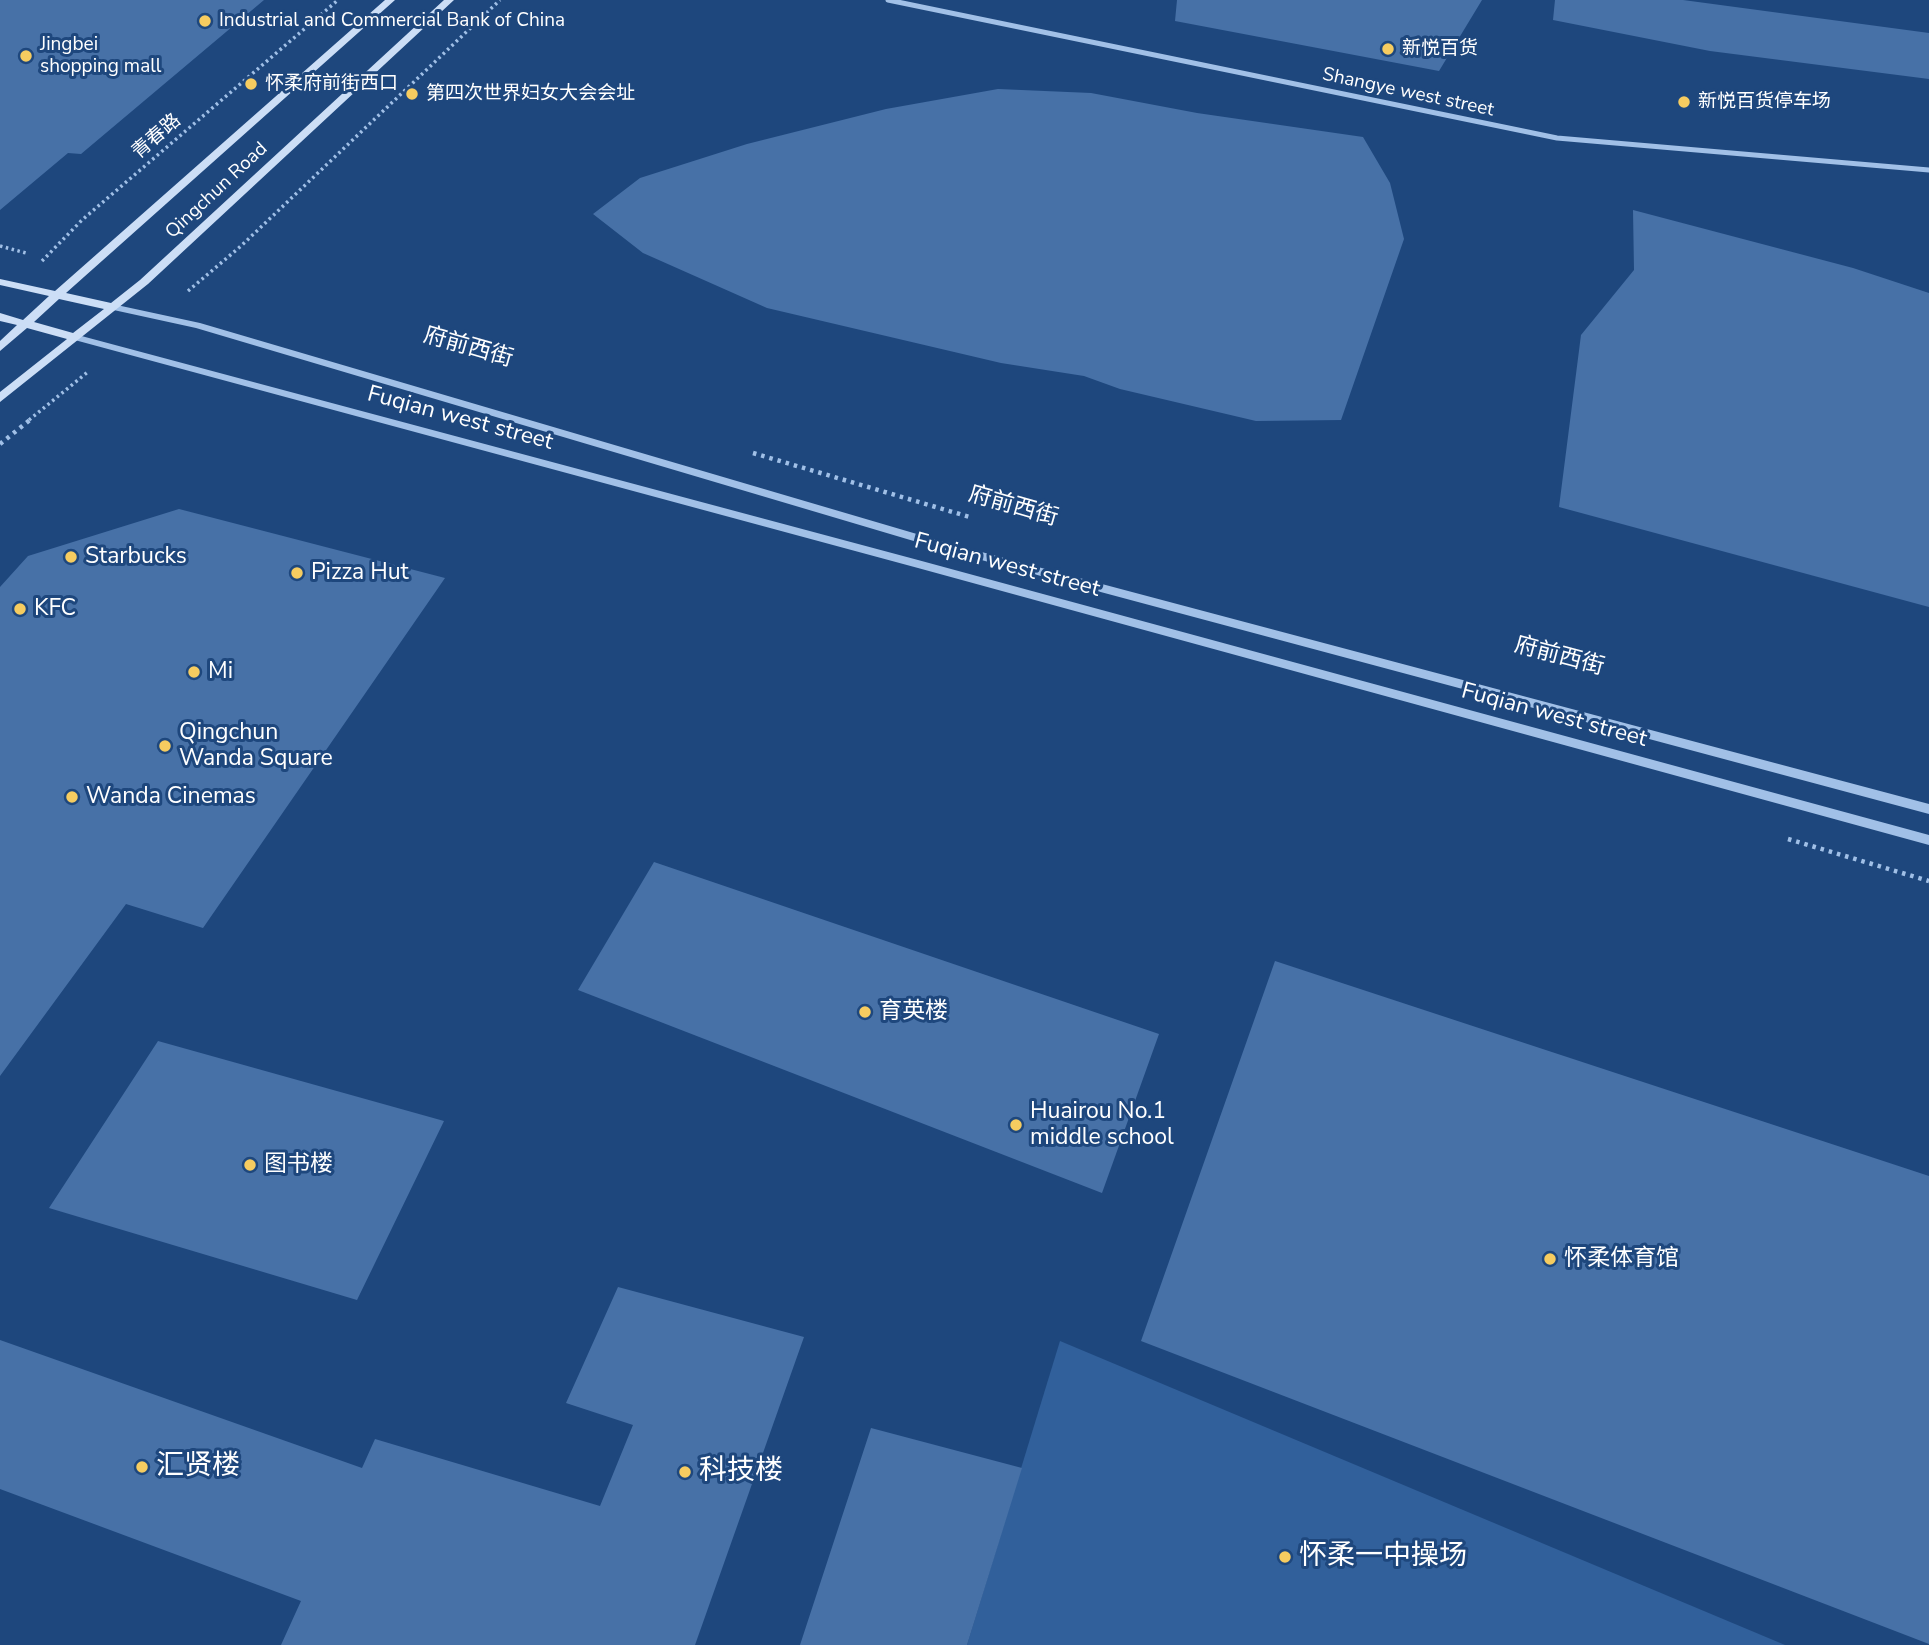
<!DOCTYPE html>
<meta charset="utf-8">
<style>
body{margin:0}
canvas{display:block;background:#1e477d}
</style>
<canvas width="1929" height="1645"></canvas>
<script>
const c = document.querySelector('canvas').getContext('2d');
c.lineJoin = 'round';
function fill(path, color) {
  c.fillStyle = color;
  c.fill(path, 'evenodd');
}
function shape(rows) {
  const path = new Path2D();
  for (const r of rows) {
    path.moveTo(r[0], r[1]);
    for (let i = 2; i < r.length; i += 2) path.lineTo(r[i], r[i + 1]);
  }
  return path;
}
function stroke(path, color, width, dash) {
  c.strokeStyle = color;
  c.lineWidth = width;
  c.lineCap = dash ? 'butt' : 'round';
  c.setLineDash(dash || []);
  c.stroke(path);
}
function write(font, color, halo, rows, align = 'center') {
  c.font = font + ' "Nunito Sans","Noto Sans SC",sans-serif';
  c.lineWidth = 6;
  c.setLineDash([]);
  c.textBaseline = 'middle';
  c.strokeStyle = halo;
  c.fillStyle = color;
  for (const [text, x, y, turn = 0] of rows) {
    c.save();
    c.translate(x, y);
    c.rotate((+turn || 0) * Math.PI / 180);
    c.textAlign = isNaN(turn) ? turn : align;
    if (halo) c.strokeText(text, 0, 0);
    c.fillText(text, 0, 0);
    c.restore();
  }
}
const green = shape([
 [1060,1341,1785,1645,967,1645]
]);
const building = shape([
 [0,0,264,0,81,154,68,153,0,210],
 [1177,0,1482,0,1439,71,1175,21],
 [1555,0,1683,0,1929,33,1929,79,1710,51,1553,20],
 [998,89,1091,93,1197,113,1363,137,1390,183,1404,239,1341,420,1256,421,1120,389,1084,376,1001,363,767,308,643,253,593,214,640,178,747,144,886,109],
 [1633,210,1853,268,1929,293,1929,607,1559,507,1581,335,1634,270],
 [179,509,445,578,203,928,126,904,0,1076,0,587,28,556],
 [654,862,1159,1034,1102,1193,578,990],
 [1275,961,1929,1176,1929,1644,1141,1341],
 [158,1041,444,1121,357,1300,49,1208],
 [618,1287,804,1337,695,1645,281,1645,301,1601,0,1489,0,1340,362,1468,375,1439,600,1506,633,1425,566,1403],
 [871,1428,1022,1468,967,1645,800,1645]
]);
const pathFar1 = shape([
 [0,246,26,253],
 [42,261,82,220,338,0],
 [188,291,241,246,500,0],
 [29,420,89,371]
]);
const path = shape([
 [0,444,31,419],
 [753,453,973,518],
 [1788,839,1929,881]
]);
const minor = shape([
 [888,0,1557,138,1929,170]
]);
const tertiary = shape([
 [112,304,200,323,944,542,1929,804,1929,814,944,550,196,328,109,309,109,305,112,304],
 [74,334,918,560,1929,835,1929,845,918,568,71,339,69,337,74,334]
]);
const secondary = shape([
 [385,0,395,0,66,293,111,303,140,280,444,0,454,0,148,284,0,402,0,392,67,339,27,328,0,351,0,341,17,325,0,321,0,313,23,320,49,296,0,285,0,279,55,291,385,0],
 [59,299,104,309,73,333,34,322,59,299]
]);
const markers = [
 [205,21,7,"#f6cc60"],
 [1388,49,7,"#f6cc60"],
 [26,56,7,"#f6cc60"],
 [251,84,7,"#f6cc60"],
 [412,94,7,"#f6cc60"],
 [1684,102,7,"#f6cc60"],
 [71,557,7,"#f6cc60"],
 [297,573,7,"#f6cc60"],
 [20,609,7,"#f6cc60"],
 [194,672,7,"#f6cc60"],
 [165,746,7,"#f6cc60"],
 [72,797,7,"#f6cc60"],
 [865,1012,7,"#f6cc60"],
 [1016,1125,7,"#f6cc60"],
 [250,1165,7,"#f6cc60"],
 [1550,1259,7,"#f6cc60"],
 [142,1467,7,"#f6cc60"],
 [685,1472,7,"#f6cc60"],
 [1285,1557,7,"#f6cc60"]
];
const farPoinames = [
 ["Industrial and Commercial Bank of China",219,21],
 ["Jingbei",40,45],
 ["shopping mall",40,67],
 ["新悦百货",1402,49],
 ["怀柔府前街西口",265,84],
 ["第四次世界妇女大会会址",426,94],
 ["新悦百货停车场",1698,102]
];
const farStreetnames = [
 ["Shangye west street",1408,93,12],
 ["青春路",157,137,-41],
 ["Qingchun Road",217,191,-43]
];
const streetNames = [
 ["府前西街",468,348,16],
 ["Fuqian west street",460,419,15],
 ["府前西街",1013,507,16],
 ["Fuqian west street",1007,566,15],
 ["府前西街",1559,657,15],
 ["Fuqian west street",1554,716,15]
];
const poiNames = [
 ["Starbucks",85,557],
 ["Pizza Hut",311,573],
 ["KFC",34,609],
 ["Mi",208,672],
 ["Qingchun",179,733],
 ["Wanda Square",179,759],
 ["Wanda Cinemas",86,797],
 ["育英楼",879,1012],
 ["Huairou No.1",1030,1112],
 ["middle school",1030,1138],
 ["图书楼",264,1165],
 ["怀柔体育馆",1564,1259]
];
const nearPoinames = [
 ["汇贤楼",156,1467],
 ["科技楼",699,1472],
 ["怀柔一中操场",1299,1557]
];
fill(green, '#31609b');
fill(building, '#4771a7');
stroke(pathFar1, '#a1c0e7', 3.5, [2.5, 3.5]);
stroke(path, '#a1c0e7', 4.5, [3.5, 5]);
stroke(minor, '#a1c0e7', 5);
fill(tertiary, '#a1c0e7');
fill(secondary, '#ccdef6');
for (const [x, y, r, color] of markers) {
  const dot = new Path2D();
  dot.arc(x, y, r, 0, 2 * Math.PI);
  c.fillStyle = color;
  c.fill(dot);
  stroke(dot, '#1e477d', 2.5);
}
write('19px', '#fff', '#1e477d', farPoinames, 'left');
write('19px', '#fff', '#1e477d', farStreetnames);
write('23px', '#fff', '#1e477d', streetNames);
write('23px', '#fff', '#1e477d', poiNames, 'left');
write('28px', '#fff', '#1e477d', nearPoinames, 'left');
</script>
